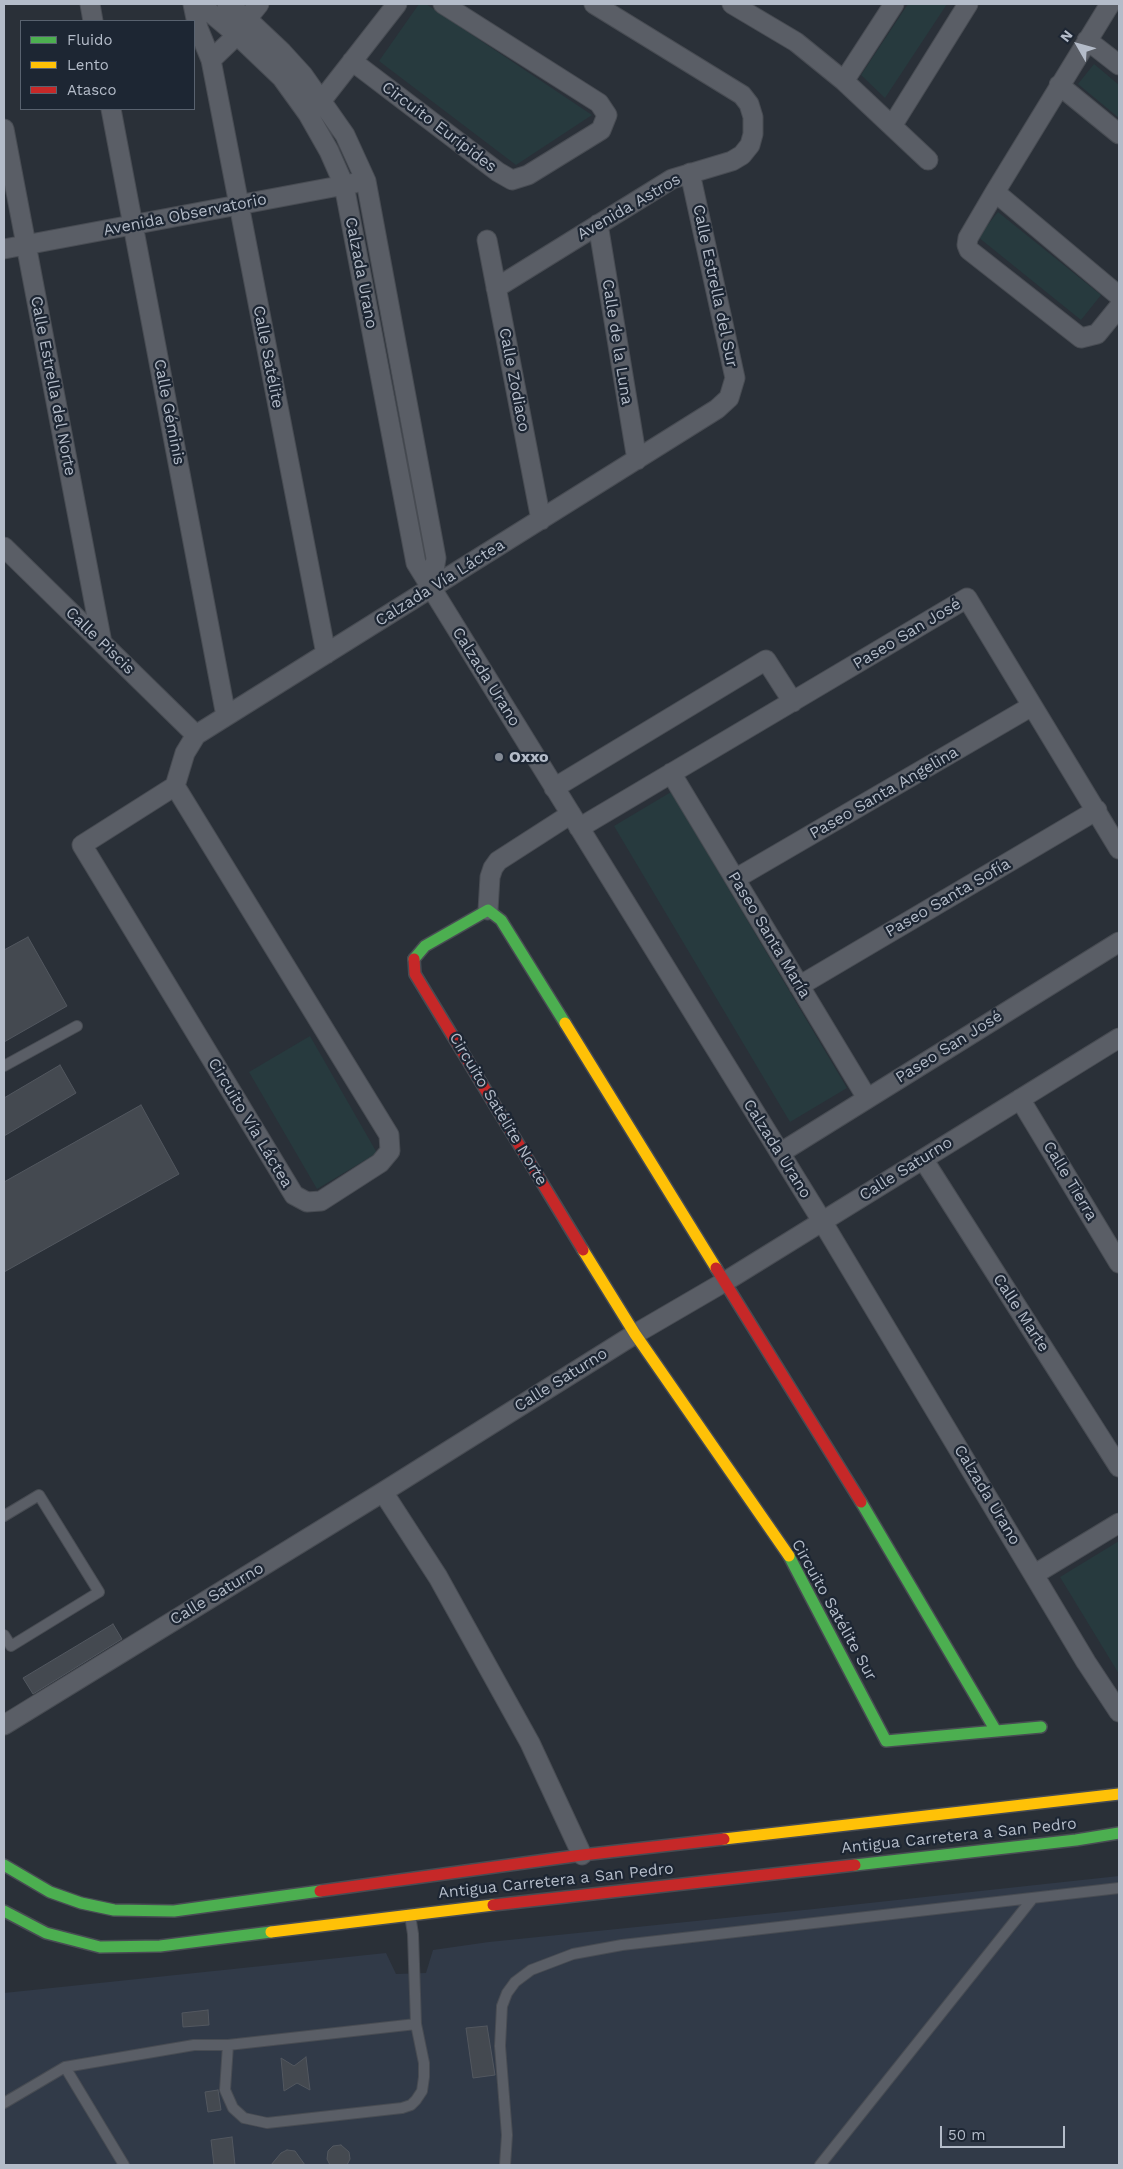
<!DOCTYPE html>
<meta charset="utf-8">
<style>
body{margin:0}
#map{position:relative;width:1123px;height:2169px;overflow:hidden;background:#2a3038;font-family:"Work Sans",sans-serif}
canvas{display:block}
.frame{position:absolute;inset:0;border:5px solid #b4bcc9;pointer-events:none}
.legend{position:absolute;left:20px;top:20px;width:175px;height:90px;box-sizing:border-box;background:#1d2633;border:1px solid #59626f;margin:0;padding:6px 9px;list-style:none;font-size:15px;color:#b4bcc9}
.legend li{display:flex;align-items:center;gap:10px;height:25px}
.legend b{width:25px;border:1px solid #59626f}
.north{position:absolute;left:1053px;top:20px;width:50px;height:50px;-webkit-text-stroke:4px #1d2633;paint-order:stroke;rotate:308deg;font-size:14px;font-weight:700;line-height:20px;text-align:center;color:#b4bcc9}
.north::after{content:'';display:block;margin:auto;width:18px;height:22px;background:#b4bcc9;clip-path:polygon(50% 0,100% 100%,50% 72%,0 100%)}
.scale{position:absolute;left:940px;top:2126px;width:125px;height:22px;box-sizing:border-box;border:2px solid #b4bcc9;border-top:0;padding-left:6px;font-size:15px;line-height:18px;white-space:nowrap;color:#b4bcc9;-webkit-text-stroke:4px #1d2633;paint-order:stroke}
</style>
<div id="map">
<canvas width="1123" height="2169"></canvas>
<div class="frame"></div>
<ul class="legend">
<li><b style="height:6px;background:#4caf50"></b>Fluido</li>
<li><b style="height:6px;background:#ffc107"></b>Lento</li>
<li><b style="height:6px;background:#c62828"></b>Atasco</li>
</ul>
<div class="north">N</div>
<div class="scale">50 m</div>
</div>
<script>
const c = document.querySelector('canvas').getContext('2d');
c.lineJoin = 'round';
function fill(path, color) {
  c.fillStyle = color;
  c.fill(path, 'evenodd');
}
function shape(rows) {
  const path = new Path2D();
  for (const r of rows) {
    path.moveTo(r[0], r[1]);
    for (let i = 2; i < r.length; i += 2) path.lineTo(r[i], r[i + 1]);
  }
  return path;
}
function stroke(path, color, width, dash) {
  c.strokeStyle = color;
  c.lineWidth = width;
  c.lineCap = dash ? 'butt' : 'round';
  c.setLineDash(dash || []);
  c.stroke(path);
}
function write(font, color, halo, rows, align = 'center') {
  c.font = font + ' "Work Sans",sans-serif';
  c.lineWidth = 4.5;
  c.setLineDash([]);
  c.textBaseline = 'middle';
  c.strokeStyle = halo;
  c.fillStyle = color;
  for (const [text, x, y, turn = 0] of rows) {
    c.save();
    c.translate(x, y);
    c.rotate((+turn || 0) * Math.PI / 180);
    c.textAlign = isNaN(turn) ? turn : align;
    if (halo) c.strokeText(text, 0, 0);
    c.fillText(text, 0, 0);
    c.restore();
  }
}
const airport = shape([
 [1119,1876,1119,2165,4,2165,4,1993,386,1953,396,1974,426,1973,433,1950,489,1942,814,1909]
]);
const green = shape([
 [419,4,426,4,592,115,516,165,379,61],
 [908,4,947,4,885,98,861,75],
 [1094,64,1119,85,1119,118,1078,84],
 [998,212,1101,295,1081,320,978,237],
 [671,792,847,1088,790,1122,614,826],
 [310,1036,377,1153,317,1189,249,1072],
 [1119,1541,1119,1674,1060,1577]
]);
const building = shape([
 [28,937,67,1006,4,1042,4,950,28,937],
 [60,1065,76,1093,4,1136,4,1098,60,1065],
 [141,1105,179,1174,4,1272,4,1182,141,1105],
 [113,1624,122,1639,33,1694,23,1678,113,1624],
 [208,2010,209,2025,183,2027,182,2013,208,2010],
 [487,2026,495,2075,473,2078,466,2028,487,2026],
 [306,2057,310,2090,297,2083,284,2091,281,2058,294,2066,306,2057],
 [218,2090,221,2110,208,2112,205,2092,218,2090],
 [232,2137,235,2165,214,2165,211,2140,232,2137],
 [341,2145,349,2152,350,2159,347,2165,330,2165,327,2159,328,2151,333,2146,341,2145],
 [287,2150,295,2151,305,2165,271,2165,281,2153,287,2150]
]);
const lane = shape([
 [4,1066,77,1026],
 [4,1516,39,1495,99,1592,11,1646,4,1635],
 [228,2045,225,2090,233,2108,244,2118,267,2123,402,2108,411,2105,416,2100,422,2091,424,2077,424,2063,416,2024],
 [65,2067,124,2165],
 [4,2103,65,2067,194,2045,228,2045,416,2024,413,1934,410,1915],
 [505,2165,507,2135,500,2046,502,2006,507,1993,515,1982,531,1970,573,1954,622,1945,1119,1888],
 [820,2165,1033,1898]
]);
const street = shape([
 [90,4,93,21],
 [193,4,198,28,211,60,326,654],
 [200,4,237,35,282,78,308,114,329,151,344,185,416,563,822,1221,1086,1662,1119,1712],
 [227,4,247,19,282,52,303,75,345,135,366,181,436,558,431,589],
 [732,4,796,42,844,81,928,160],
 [1110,4,995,192,968,238,967,245,969,250,1081,338,1097,334,1119,307],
 [247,19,259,4],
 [1087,40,1119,65],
 [211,60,237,35],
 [352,61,498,172,512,180,528,175,601,130,607,115,599,103,443,4],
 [844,81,894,4],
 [1059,85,1119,134],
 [322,100,397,4],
 [111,109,226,716],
 [892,126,968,4],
 [4,129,102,643],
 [995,192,1119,296],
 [598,224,637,460],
 [487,240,541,520],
 [4,249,355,183],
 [496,288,672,179,732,161,742,155,750,145,753,134,753,117,749,104,742,95,594,4],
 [4,547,196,735],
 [671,773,867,1098],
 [175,786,389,1135,390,1151,380,1163,321,1201,307,1202,294,1195,82,845,175,786],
 [175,786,185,753,196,735,717,409,729,398,735,378,690,173],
 [554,788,766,660,793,702],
 [579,828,967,598,1119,849],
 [735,879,1032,706],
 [488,910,490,877,493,868,498,861,571,814],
 [799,986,1097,810],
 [1020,1099,1119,1263],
 [780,1153,1119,942],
 [923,1159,1119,1467],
 [383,1492,438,1577,530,1743,582,1855],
 [1035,1574,1119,1523],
 [4,1725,383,1492,635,1334,726,1281,1119,1038]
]);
const fast = shape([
 [414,959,425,946,488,910,501,920,565,1023],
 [861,1502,996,1731],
 [789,1556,886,1741,1041,1727],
 [4,1865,50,1892,81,1903,114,1910,174,1911,320,1891],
 [855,1865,1076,1840,1119,1833],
 [4,1911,46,1933,100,1947,160,1946,271,1932]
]);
const slow = shape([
 [565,1023,716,1268],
 [583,1250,635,1334,789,1556],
 [724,1839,1119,1794],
 [271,1932,493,1905]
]);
const jam = shape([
 [414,959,415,974,583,1250],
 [716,1268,861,1502],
 [320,1891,582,1855,724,1839],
 [493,1905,855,1865]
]);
const markers = [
 [499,757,5,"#848b96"]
];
const streetNames = [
 ["Circuito Eurípides",439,127,37],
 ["Avenida Astros",629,207,-30],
 ["Avenida Observatorio",185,215,-11],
 ["Calzada Urano",361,273,79],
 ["Calle Estrella del Sur",715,286,78],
 ["Calle de la Luna",617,342,81],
 ["Calle Satélite",268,357,79],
 ["Calle Zodiaco",514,380,79],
 ["Calle Estrella del Norte",53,386,79],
 ["Calle Géminis",169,412,79],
 ["Calzada Vía Láctea",440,583,-32],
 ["Paseo San José",907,634,-31],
 ["Calle Piscis",100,641,44],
 ["Calzada Urano",486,677,58],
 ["Paseo Santa Angelina",884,793,-30],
 ["Paseo Santa Sofía",948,898,-30],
 ["Paseo Santa María",769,935,59],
 ["Paseo San José",949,1047,-32],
 ["Circuito Satélite Norte",498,1109,59],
 ["Circuito Vía Láctea",250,1123,59],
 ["Calzada Urano",777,1149,58],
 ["Calle Saturno",906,1169,-32],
 ["Calle Tierra",1070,1181,59],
 ["Calle Marte",1021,1313,57],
 ["Calle Saturno",561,1380,-32],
 ["Calzada Urano",987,1495,59],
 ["Calle Saturno",217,1594,-31],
 ["Circuito Satélite Sur",834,1610,61],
 ["Antigua Carretera a San Pedro",959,1836,-6],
 ["Antigua Carretera a San Pedro",556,1881,-6]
];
const poiNames = [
 ["Oxxo",509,757]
];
fill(airport, '#313a48');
fill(green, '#273a3e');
fill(building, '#444950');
stroke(building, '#52575f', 1);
stroke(lane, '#484c53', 12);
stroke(street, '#484c53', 21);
stroke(fast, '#484c53', 14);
stroke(slow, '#484c53', 14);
stroke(jam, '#484c53', 14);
stroke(lane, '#5a5e66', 10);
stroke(street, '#5a5e66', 19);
stroke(fast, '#4caf50', 11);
stroke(slow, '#ffc107', 11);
stroke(jam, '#c62828', 11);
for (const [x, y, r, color] of markers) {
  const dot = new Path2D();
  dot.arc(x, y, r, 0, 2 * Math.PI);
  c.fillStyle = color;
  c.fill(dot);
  stroke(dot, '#1d2633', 2);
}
write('16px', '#b4bcc9', '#1d2633', streetNames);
write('bold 16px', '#b4bcc9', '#1d2633', poiNames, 'left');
</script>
